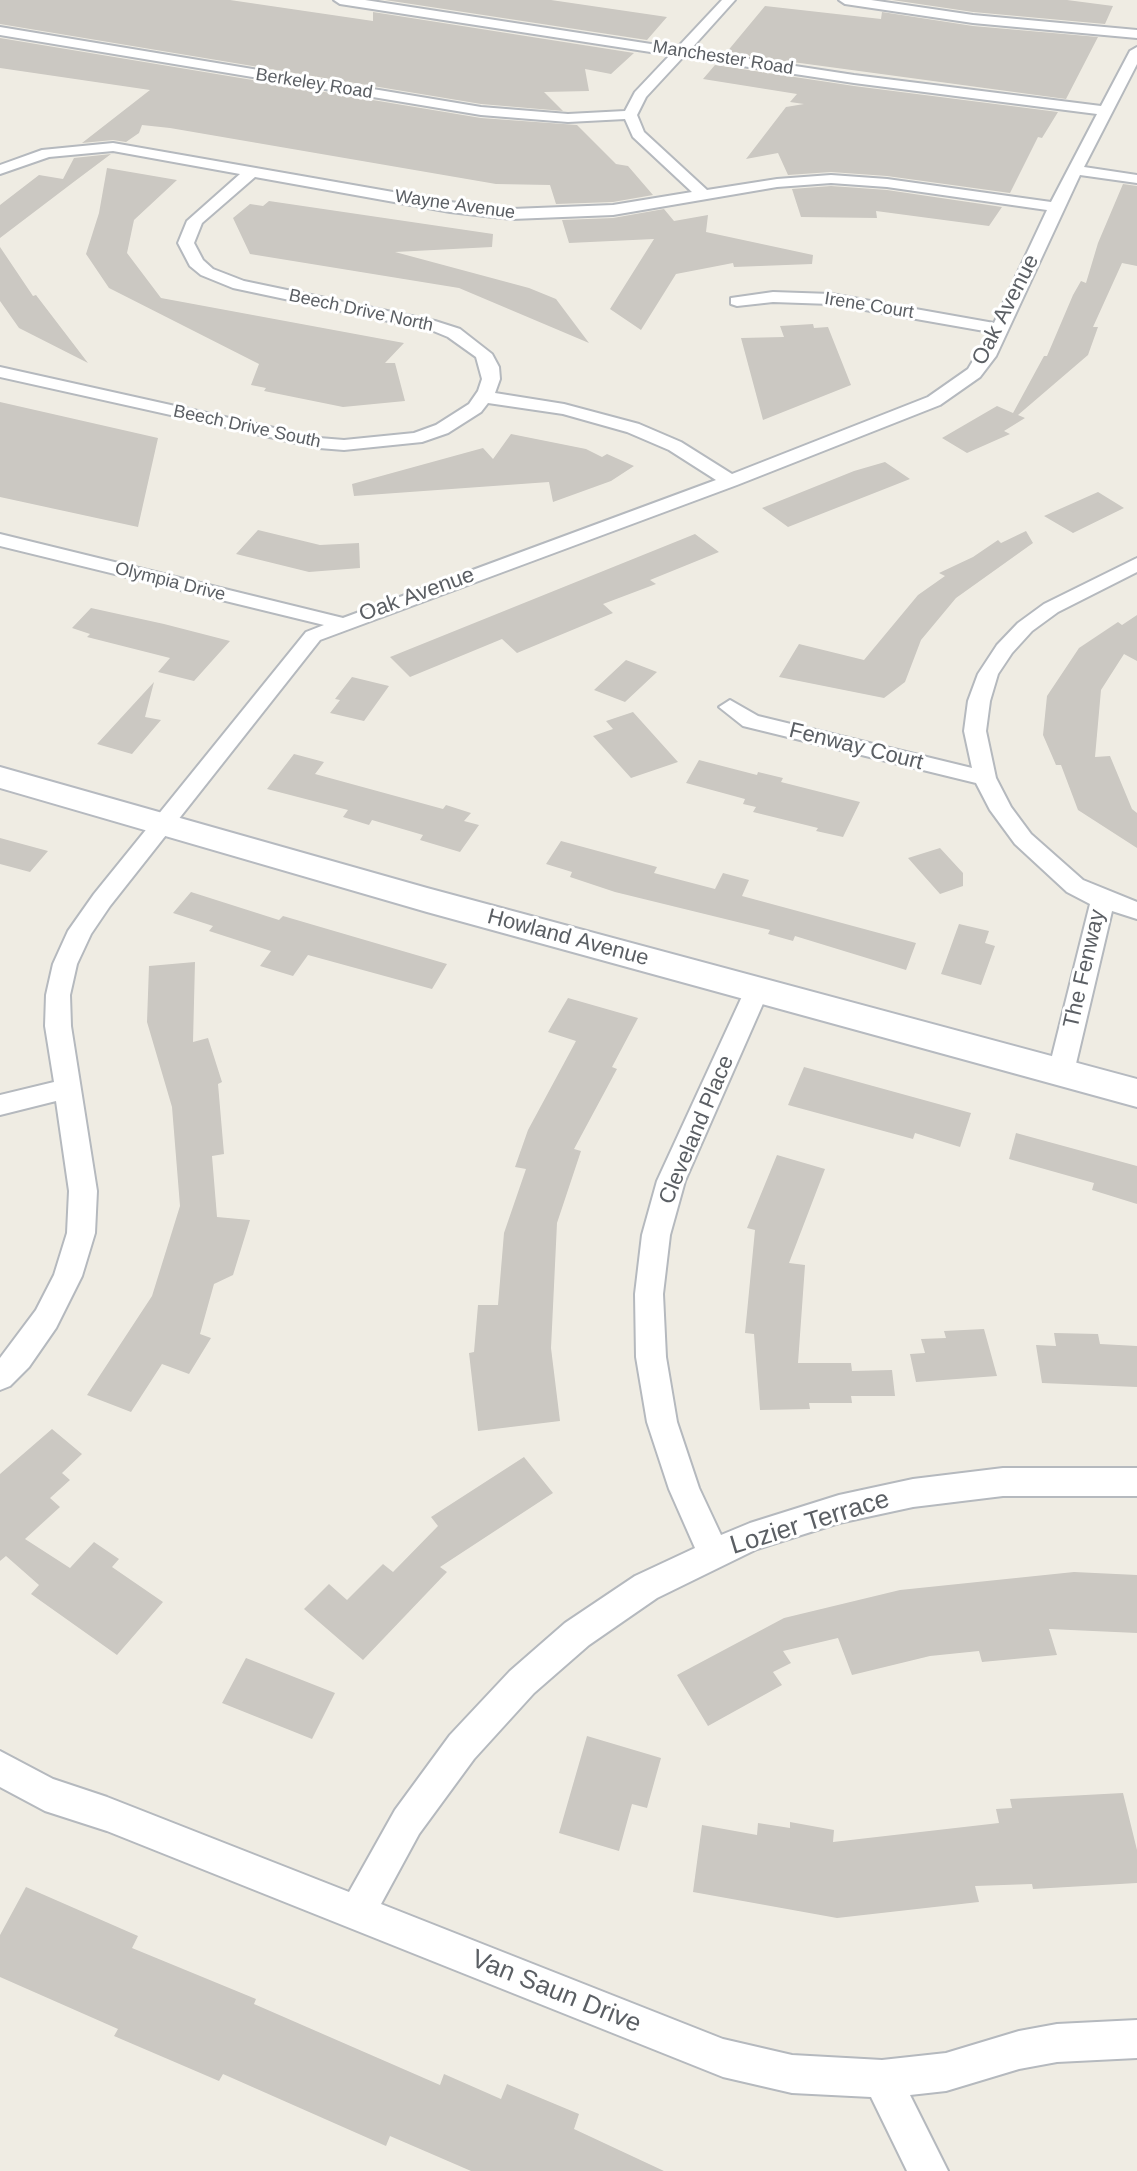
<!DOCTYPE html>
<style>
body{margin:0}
canvas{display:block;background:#efece3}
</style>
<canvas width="1137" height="2171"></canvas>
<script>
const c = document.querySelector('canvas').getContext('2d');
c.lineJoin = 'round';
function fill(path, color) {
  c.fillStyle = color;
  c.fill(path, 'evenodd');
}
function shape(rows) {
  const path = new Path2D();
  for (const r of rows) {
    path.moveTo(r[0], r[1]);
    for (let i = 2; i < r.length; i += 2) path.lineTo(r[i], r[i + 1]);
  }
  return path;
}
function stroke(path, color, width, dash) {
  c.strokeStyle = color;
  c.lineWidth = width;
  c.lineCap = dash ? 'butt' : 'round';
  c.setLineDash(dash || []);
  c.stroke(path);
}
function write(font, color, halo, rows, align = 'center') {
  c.font = font + ' Arial,sans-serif';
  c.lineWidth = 6;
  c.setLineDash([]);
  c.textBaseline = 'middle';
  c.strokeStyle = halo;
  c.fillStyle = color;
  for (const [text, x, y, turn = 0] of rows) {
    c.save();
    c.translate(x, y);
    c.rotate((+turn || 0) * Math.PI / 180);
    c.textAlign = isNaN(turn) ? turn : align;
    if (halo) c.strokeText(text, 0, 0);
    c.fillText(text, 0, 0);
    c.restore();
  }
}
const building = shape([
 [0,0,230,0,373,21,373,12,634,53,611,74,585,69,589,91,544,92,563,111,481,104,0,24],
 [385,0,551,0,667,17,647,40],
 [892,0,1067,0,1113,6,1105,24,973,12],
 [765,6,881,19,882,12,973,26,1098,37,1066,99,726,53],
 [0,38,481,118,577,125,616,164,628,166,653,195,613,202,556,204,550,185,496,184,170,128,142,125,139,133,126,142,113,140,82,143,150,90,0,68],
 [715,65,854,86,1058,112,1042,138,1038,137,1010,193,887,176,831,172,788,175,778,153,746,159,786,107,804,104,790,102,797,94,703,79],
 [111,154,75,181,0,238,0,205,39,175,63,179,74,158],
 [107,168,177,180,134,220,127,253,161,298,404,343,385,363,395,363,405,401,343,407,264,391,266,388,251,385,259,364,109,288,86,254,99,213],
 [1123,184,1137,186,1137,266,1122,263,1093,327,1098,327,1088,355,1018,415,1025,418,1004,431,1010,434,967,453,942,438,997,406,1013,413,1044,356,1047,356,1073,295,1081,281,1086,283,1098,243],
 [831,186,887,190,1002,207,989,226,876,211,877,218,801,217,792,189],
 [269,201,493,234,492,247,395,252,529,288,556,299,589,343,459,288,250,254,233,218,250,204,263,206],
 [664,209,674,221,708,215,706,232,813,255,812,264,734,267,733,263,676,274,641,330,610,309,654,239,569,243,562,220,613,218],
 [0,247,33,296,36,295,88,363,19,328,0,301],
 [813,324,814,328,828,327,851,385,763,420,741,338,784,337,780,326],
 [0,402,158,438,138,527,0,497],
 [511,434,586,449,602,457,607,454,634,466,611,481,553,502,549,482,354,496,352,484,483,448,493,459],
 [885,462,910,479,788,527,762,508,854,471],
 [1098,492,1124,508,1073,533,1044,516],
 [258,530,320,545,359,543,360,568,309,572,236,554],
 [1026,531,1033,543,956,598,921,640,905,682,884,698,779,677,799,644,864,660,918,595,945,576,939,573,973,557,998,540,1001,543],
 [695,534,719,552,650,580,656,584,603,604,613,613,517,653,502,639,410,677,390,657],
 [91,608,164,624,230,641,194,681,158,672,170,658,87,637,90,634,72,628],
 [1137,615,1137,661,1124,654,1101,690,1095,757,1110,756,1132,809,1137,813,1137,848,1078,810,1061,765,1056,765,1043,735,1047,696,1079,648,1118,622,1122,625],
 [626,660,657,672,625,702,594,690],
 [352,677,389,686,364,721,330,713,340,700,335,699],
 [154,682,145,717,161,720,132,754,97,744],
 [633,712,678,762,631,778,593,736,613,729,606,721],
 [294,754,324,762,315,774,443,809,446,805,471,813,464,821,479,825,460,852,420,840,423,835,372,820,369,825,343,817,348,810,267,789],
 [699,760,757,775,758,772,783,778,781,782,860,802,843,837,816,831,818,828,753,812,756,807,743,804,745,799,686,783],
 [0,838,48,851,30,872,0,864],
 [561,841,657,867,654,873,715,889,723,873,749,880,742,896,916,943,906,970,795,936,793,941,768,934,770,930,615,892,570,877,572,872,546,864],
 [940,848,963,873,963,886,940,894,908,858],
 [191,892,279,920,283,916,447,964,432,989,308,955,293,976,260,966,271,951,209,931,213,926,173,913],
 [959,924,989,931,985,943,995,946,981,985,941,974],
 [195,962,193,1042,208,1038,222,1082,218,1084,224,1154,212,1156,217,1217,250,1220,233,1275,214,1284,200,1334,211,1338,189,1374,162,1364,131,1412,87,1395,152,1296,180,1206,172,1107,147,1022,149,966],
 [568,998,638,1018,612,1067,617,1069,574,1149,581,1151,557,1223,551,1348,560,1421,478,1431,469,1353,474,1352,478,1305,498,1305,504,1233,526,1169,515,1167,528,1130,576,1041,548,1032],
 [804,1067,971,1113,960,1147,915,1133,913,1139,788,1105],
 [1016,1133,1137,1166,1137,1204,1092,1190,1094,1183,1009,1159],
 [777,1155,825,1169,789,1263,805,1265,798,1363,851,1363,852,1371,892,1370,895,1396,851,1396,852,1403,809,1403,810,1409,760,1410,754,1334,745,1333,755,1230,747,1228],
 [984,1329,997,1376,916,1382,910,1354,925,1353,921,1339,946,1338,944,1331],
 [1054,1333,1098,1334,1100,1344,1137,1346,1137,1387,1042,1383,1036,1345,1056,1346],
 [52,1429,82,1454,62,1473,70,1480,50,1498,60,1507,25,1539,70,1568,94,1542,119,1559,112,1567,163,1602,117,1655,31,1594,39,1585,6,1556,0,1561,0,1474],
 [524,1457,553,1493,440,1567,447,1572,363,1660,304,1609,329,1584,347,1600,383,1564,393,1572,438,1526,431,1517],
 [1074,1572,1137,1575,1137,1633,1049,1629,1057,1655,982,1662,979,1651,930,1656,852,1675,838,1638,783,1651,791,1663,773,1672,782,1685,708,1726,677,1675,784,1618,900,1590],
 [246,1658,335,1693,312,1739,222,1703],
 [587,1736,661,1758,647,1808,632,1804,619,1851,559,1833],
 [1123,1793,1137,1850,1137,1883,1033,1889,1032,1884,975,1886,979,1902,837,1918,693,1892,702,1825,757,1835,758,1823,790,1828,790,1822,834,1830,833,1842,999,1823,996,1809,1012,1808,1010,1799],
 [26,1887,138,1936,132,1948,256,1999,254,2004,440,2085,444,2074,501,2099,507,2084,579,2114,574,2129,664,2171,471,2171,390,2136,386,2146,223,2074,219,2081,114,2036,118,2029,0,1977,0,1935]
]);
const street = shape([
 [334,0,365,0,677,48,722,0,735,0,690,50,854,75,1101,106,1130,51,1137,47,1137,64,1084,167,1137,175,1137,183,1080,175,996,356,980,377,940,405,737,485,320,640,110,906,91,934,77,964,70,995,71,1026,97,1191,95,1233,82,1276,56,1328,29,1367,10,1386,0,1390,0,1358,36,1310,54,1275,67,1233,69,1191,56,1101,0,1115,0,1095,54,1082,45,1026,46,995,53,964,68,931,94,894,306,632,324,625,0,546,0,534,343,618,716,480,669,450,627,432,563,414,488,403,481,412,448,433,422,442,344,450,319,448,0,377,0,367,319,438,344,440,414,433,436,425,469,404,478,391,482,379,476,357,448,337,431,330,233,288,201,275,190,266,178,243,187,221,240,174,113,151,49,157,0,174,0,165,42,150,113,143,450,202,512,209,613,205,692,192,633,137,625,119,568,122,481,115,0,35,0,27,481,107,568,114,625,111,635,92,670,55,340,4,334,0],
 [683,57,854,83,1097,114,1051,202,887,179,831,175,777,179,707,190,644,132,637,115,646,97,683,57],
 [255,177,450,212,512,219,613,215,777,187,831,183,887,187,1047,210,994,323,831,294,773,292,731,298,731,304,737,306,773,302,831,304,990,332,968,369,928,397,732,474,681,442,639,424,564,404,495,393,500,379,499,367,492,354,460,329,435,321,244,281,213,269,203,260,194,243,202,223,255,177],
 [839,0,871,0,973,15,1137,30,1137,38,973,23,845,4,839,0],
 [1137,558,1137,572,1058,612,1032,631,1012,653,998,674,990,701,986,731,996,778,1011,807,1031,834,1083,880,1137,902,1137,919,1112,911,1074,1072,1070,1079,1061,1082,1052,1079,1048,1072,1090,904,1067,892,1015,844,990,810,976,783,743,726,719,707,730,700,758,716,972,768,964,731,968,701,978,674,997,645,1018,623,1044,604,1137,558],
 [757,981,766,984,769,990,685,1181,670,1235,663,1294,666,1357,677,1422,699,1488,721,1535,750,1523,839,1495,913,1479,1003,1468,1137,1468,1137,1496,1003,1496,913,1507,839,1523,757,1549,657,1598,589,1645,534,1693,474,1759,419,1834,381,1904,723,2039,792,2055,882,2060,946,2053,1019,2031,1057,2024,1137,2020,1137,2058,1057,2062,1019,2069,946,2091,910,2095,948,2171,907,2171,871,2097,792,2093,723,2077,107,1831,45,1811,0,1787,0,1751,53,1779,107,1797,349,1892,395,1810,450,1735,510,1671,565,1623,635,1576,695,1548,669,1489,647,1422,636,1357,635,1294,642,1235,657,1181,745,990,748,984,757,981]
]);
const secondary = shape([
 [0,767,427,888,1137,1079,1137,1107,427,912,0,788,0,767]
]);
const farStreetnames = [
 ["Manchester Road",723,58,9],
 ["Berkeley Road",314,84,9],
 ["Wayne Avenue",455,205,8],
 ["Irene Court",869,306,9],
 ["Beech Drive North",361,311,12],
 ["Beech Drive South",247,427,12],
 ["Olympia Drive",170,582,14]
];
const streetNames = [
 ["Oak Avenue",1006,310,-63],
 ["Oak Avenue",417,595,-20],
 ["Fenway Court",856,747,14],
 ["Howland Avenue",568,938,15],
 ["The Fenway",1085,969,-77],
 ["Cleveland Place",697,1130,-67]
];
const nearStreetnames = [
 ["Lozier Terrace",810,1523,-17],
 ["Van Saun Drive",556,1992,22]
];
fill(building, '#cbc8c2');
stroke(street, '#b5b9be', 4);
stroke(secondary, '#b6bac0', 4);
fill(street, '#fff');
fill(secondary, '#fff');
write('18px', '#5b5f64', '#fff', farStreetnames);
write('22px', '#5b5f64', '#fff', streetNames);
write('26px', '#5b5f64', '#fff', nearStreetnames);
</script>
